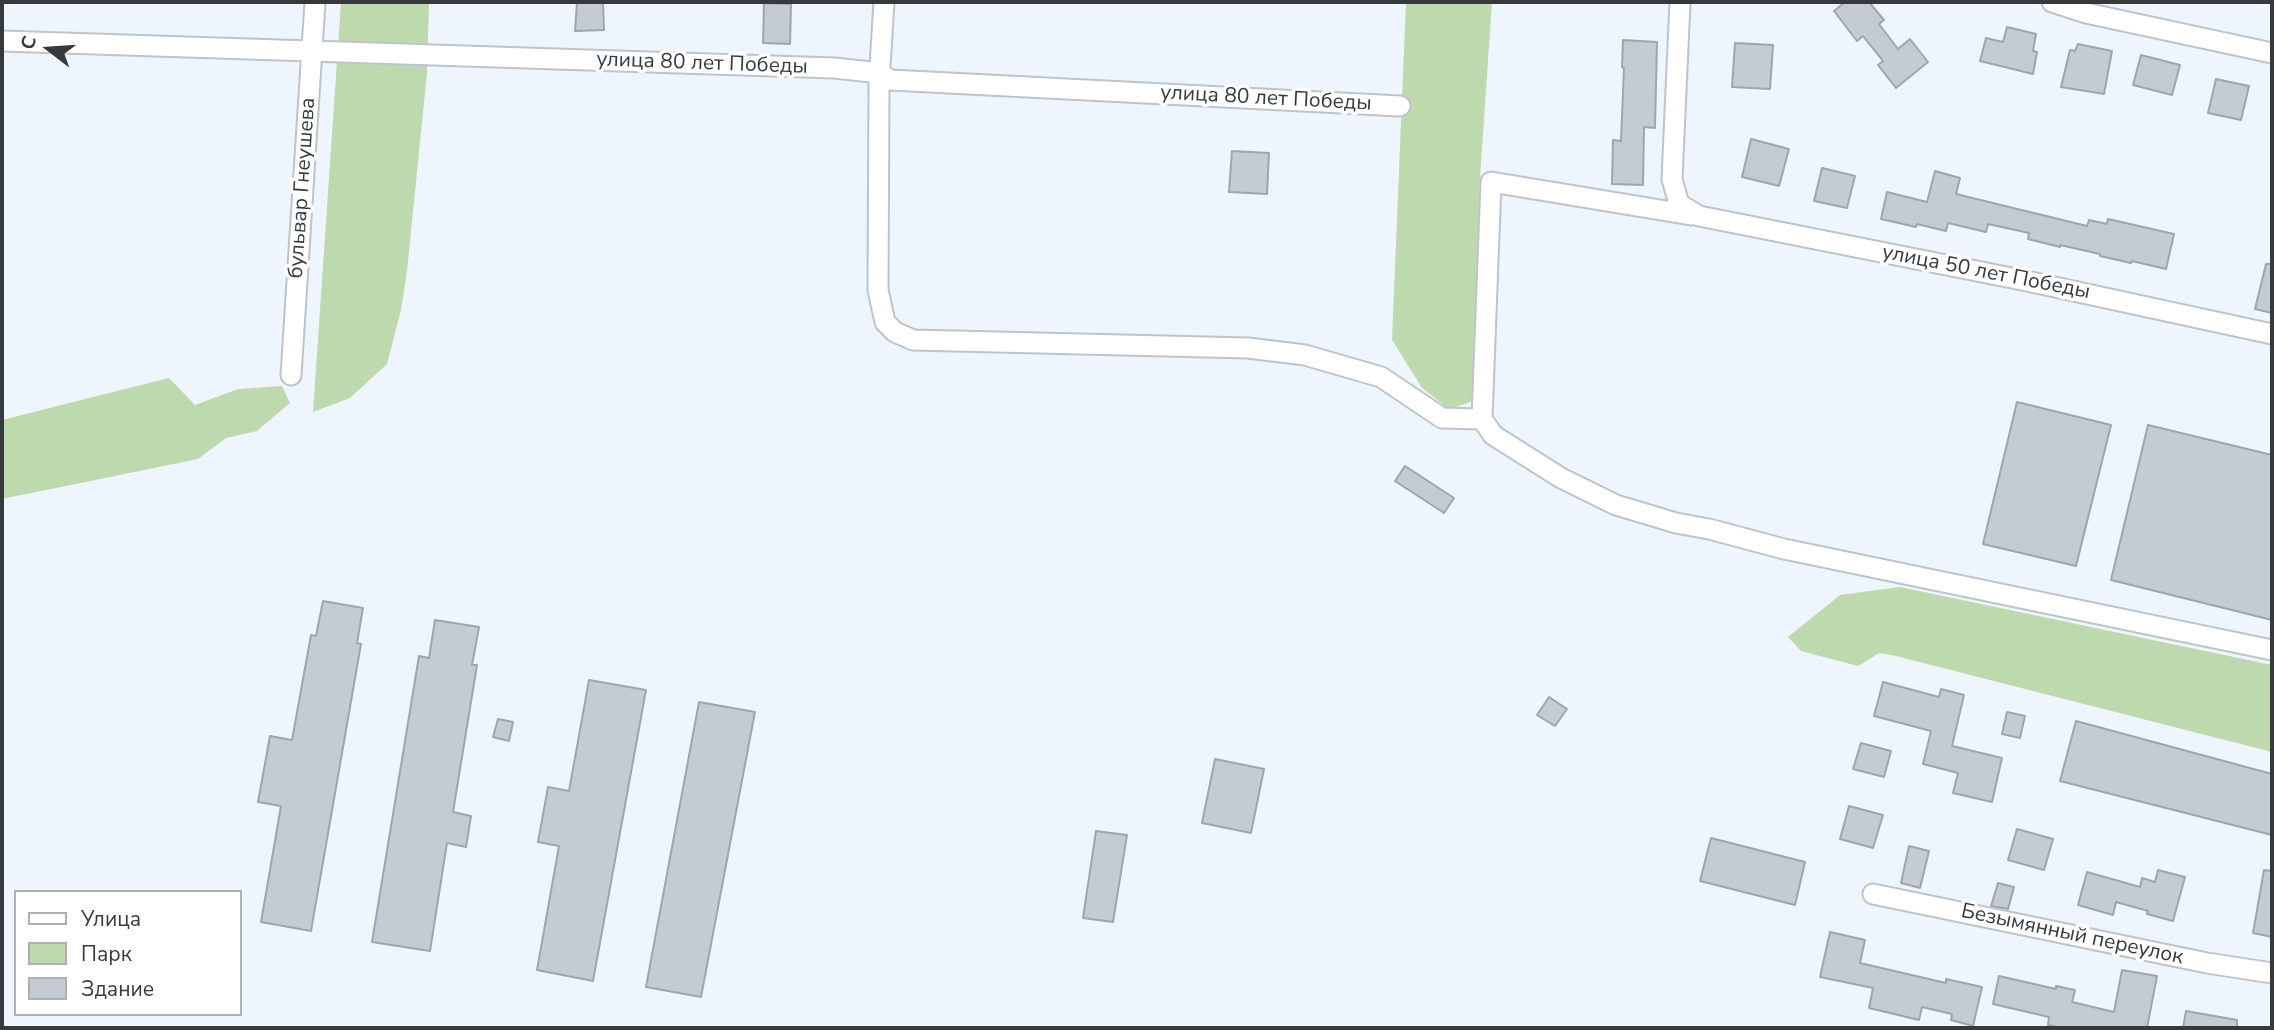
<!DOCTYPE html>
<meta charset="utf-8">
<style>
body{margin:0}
#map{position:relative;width:2274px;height:1030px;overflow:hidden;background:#eef5fd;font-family:"Nunito Sans",sans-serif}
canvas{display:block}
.frame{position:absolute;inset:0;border:4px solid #373a3d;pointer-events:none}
.legend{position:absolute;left:14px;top:890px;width:228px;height:126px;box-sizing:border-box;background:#fff;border:2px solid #afb0b1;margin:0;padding:9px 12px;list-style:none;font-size:21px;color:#373a3d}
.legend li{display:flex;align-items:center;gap:14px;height:35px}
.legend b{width:35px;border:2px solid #afb0b1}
.north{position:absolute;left:14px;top:14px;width:70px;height:70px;-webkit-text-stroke:5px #fff;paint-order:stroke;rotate:287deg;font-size:19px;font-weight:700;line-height:28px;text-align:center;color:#373a3d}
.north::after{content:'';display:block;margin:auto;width:24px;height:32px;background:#373a3d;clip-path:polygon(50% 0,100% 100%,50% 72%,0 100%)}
</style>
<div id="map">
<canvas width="2274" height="1030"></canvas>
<div class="frame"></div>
<ul class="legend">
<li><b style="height:9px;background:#fff"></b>Улица</li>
<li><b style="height:19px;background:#bed9ad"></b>Парк</li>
<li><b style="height:19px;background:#c5cbd2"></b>Здание</li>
</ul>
<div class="north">С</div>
</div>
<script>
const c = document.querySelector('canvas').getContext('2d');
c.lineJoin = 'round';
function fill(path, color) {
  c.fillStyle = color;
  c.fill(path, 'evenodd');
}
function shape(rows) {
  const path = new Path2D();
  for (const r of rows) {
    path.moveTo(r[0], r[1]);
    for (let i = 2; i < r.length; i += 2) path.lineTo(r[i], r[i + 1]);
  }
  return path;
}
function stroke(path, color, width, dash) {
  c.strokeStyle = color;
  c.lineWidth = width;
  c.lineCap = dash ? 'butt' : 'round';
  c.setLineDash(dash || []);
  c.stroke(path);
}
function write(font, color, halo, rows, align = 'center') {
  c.font = font + ' "Nunito Sans",sans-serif';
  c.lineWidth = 7;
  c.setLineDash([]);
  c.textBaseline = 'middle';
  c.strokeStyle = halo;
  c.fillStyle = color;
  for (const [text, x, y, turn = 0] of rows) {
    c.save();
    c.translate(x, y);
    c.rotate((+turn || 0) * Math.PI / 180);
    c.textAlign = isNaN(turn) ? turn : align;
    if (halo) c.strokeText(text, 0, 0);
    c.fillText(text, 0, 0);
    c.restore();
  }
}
const green = shape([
 [341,2,429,2,427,73,407,271,401,310,387,364,350,398,313,412],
 [1406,2,1492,2,1479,193,1488,215,1482,398,1449,409,1422,388,1392,340],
 [169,378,195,405,238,389,282,386,290,403,257,431,226,438,198,459,2,499,2,420],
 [1900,587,2272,665,2272,752,1892,655,1879,653,1858,666,1801,651,1788,637,1840,595]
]);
const building = shape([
 [577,2,603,2,604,30,575,31,577,2],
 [1845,2,1869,2,1884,20,1879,24,1898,49,1910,39,1928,62,1896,88,1878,65,1883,61,1863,36,1857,41,1834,11,1845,2],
 [764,3,791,4,790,44,763,43,764,3],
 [2007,27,2036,34,2033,51,2037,52,2033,74,1980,61,1986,38,2003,42,2007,27],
 [1623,40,1657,42,1655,128,1644,127,1643,185,1612,184,1613,140,1621,141,1624,68,1622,67,1623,40],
 [1735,43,1773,45,1770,89,1732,87,1735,43],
 [2078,44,2112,51,2104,94,2061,87,2070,50,2075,51,2078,44],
 [2141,55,2180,65,2172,95,2133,85,2141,55],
 [2216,79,2249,86,2241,120,2208,113,2216,79],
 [1751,139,1789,149,1779,186,1742,177,1751,139],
 [1232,151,1269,153,1267,194,1229,192,1232,151],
 [1822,168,1855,176,1847,208,1814,201,1822,168],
 [1935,171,1960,178,1956,194,2087,226,2089,220,2107,224,2108,219,2174,234,2166,269,2132,261,2131,263,2100,256,2100,254,2060,245,2060,247,2028,239,2029,233,1988,224,1986,232,1948,223,1946,231,1917,224,1916,227,1881,219,1887,192,1927,202,1935,171],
 [2266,264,2272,264,2272,313,2255,309,2266,264],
 [2017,402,2111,425,2076,566,1983,544,2017,402],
 [2148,425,2272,455,2272,620,2111,580,2148,425],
 [1405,466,1454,498,1444,513,1395,481,1405,466],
 [323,601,363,608,357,643,361,644,311,931,261,922,281,806,258,802,270,736,292,740,311,635,316,636,323,601],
 [435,620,479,627,472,665,477,665,453,812,471,816,466,847,447,843,430,951,372,942,419,656,429,658,435,620],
 [589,680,646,690,593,981,537,970,559,846,538,842,548,787,569,791,589,680],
 [1883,682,1939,697,1941,689,1964,695,1952,746,2002,758,1992,802,1953,793,1958,773,1923,764,1931,731,1874,716,1883,682],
 [1549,697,1567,709,1555,726,1537,715,1549,697],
 [699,702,755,712,701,997,646,987,699,702],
 [2007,712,2025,716,2020,738,2002,734,2007,712],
 [498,719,513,722,509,741,493,737,498,719],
 [2076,721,2272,774,2272,835,2060,781,2076,721],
 [1861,743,1891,751,1884,777,1853,769,1861,743],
 [1215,759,1264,769,1251,833,1202,823,1215,759],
 [1849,806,1883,815,1873,848,1840,839,1849,806],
 [2017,829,2053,839,2044,870,2008,860,2017,829],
 [1096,831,1127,835,1113,922,1083,918,1096,831],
 [1711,838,1805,862,1795,905,1700,881,1711,838],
 [1909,846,1929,851,1920,888,1901,883,1909,846],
 [2158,870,2185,877,2173,921,2147,914,2148,911,2116,902,2113,915,2078,905,2087,872,2140,887,2142,878,2155,882,2158,870],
 [2264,870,2272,871,2272,937,2253,933,2264,870],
 [1998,883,2014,887,2008,909,1991,906,1998,883],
 [1830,932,1865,940,1860,963,1946,983,1946,979,1982,987,1973,1026,1951,1020,1952,1014,1922,1007,1919,1020,1869,1008,1873,988,1820,977,1830,932],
 [2122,970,2157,976,2147,1028,2062,1028,2048,1025,2049,1017,1993,1004,1999,976,2056,989,2056,986,2075,990,2072,1002,2114,1012,2122,970],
 [2186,1011,2237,1020,2237,1028,2183,1028,2186,1011]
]);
const minor = shape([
 [884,2,879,82,878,290,885,322,895,332,913,340,1248,348,1305,355,1381,377,1442,418,1482,419,1493,435,1561,478,1616,505,1676,523,1709,529,1784,549,2272,650],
 [1680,2,1672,179,1679,204,1699,216,2027,281,2272,334],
 [2052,2,2086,13,2272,53],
 [2,41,834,68,880,73,890,80,1400,106],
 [291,375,315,2],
 [1482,419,1491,182,1691,215],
 [1873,894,2207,963,2272,973]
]);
const streetNames = [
 ["улица 80 лет Победы",702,64,2],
 ["улица 80 лет Победы",1266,99,3],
 ["бульвар Гнеушева",303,188,-86],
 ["улица 50 лет Победы",1986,273,11],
 ["Безымянный переулок",2072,935,12]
];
fill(green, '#bed9ad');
fill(building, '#c5cbd2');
stroke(building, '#9fa5ac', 2);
stroke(minor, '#bec4cc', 23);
stroke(minor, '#fff', 19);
write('21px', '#373a3d', '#fff', streetNames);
</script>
